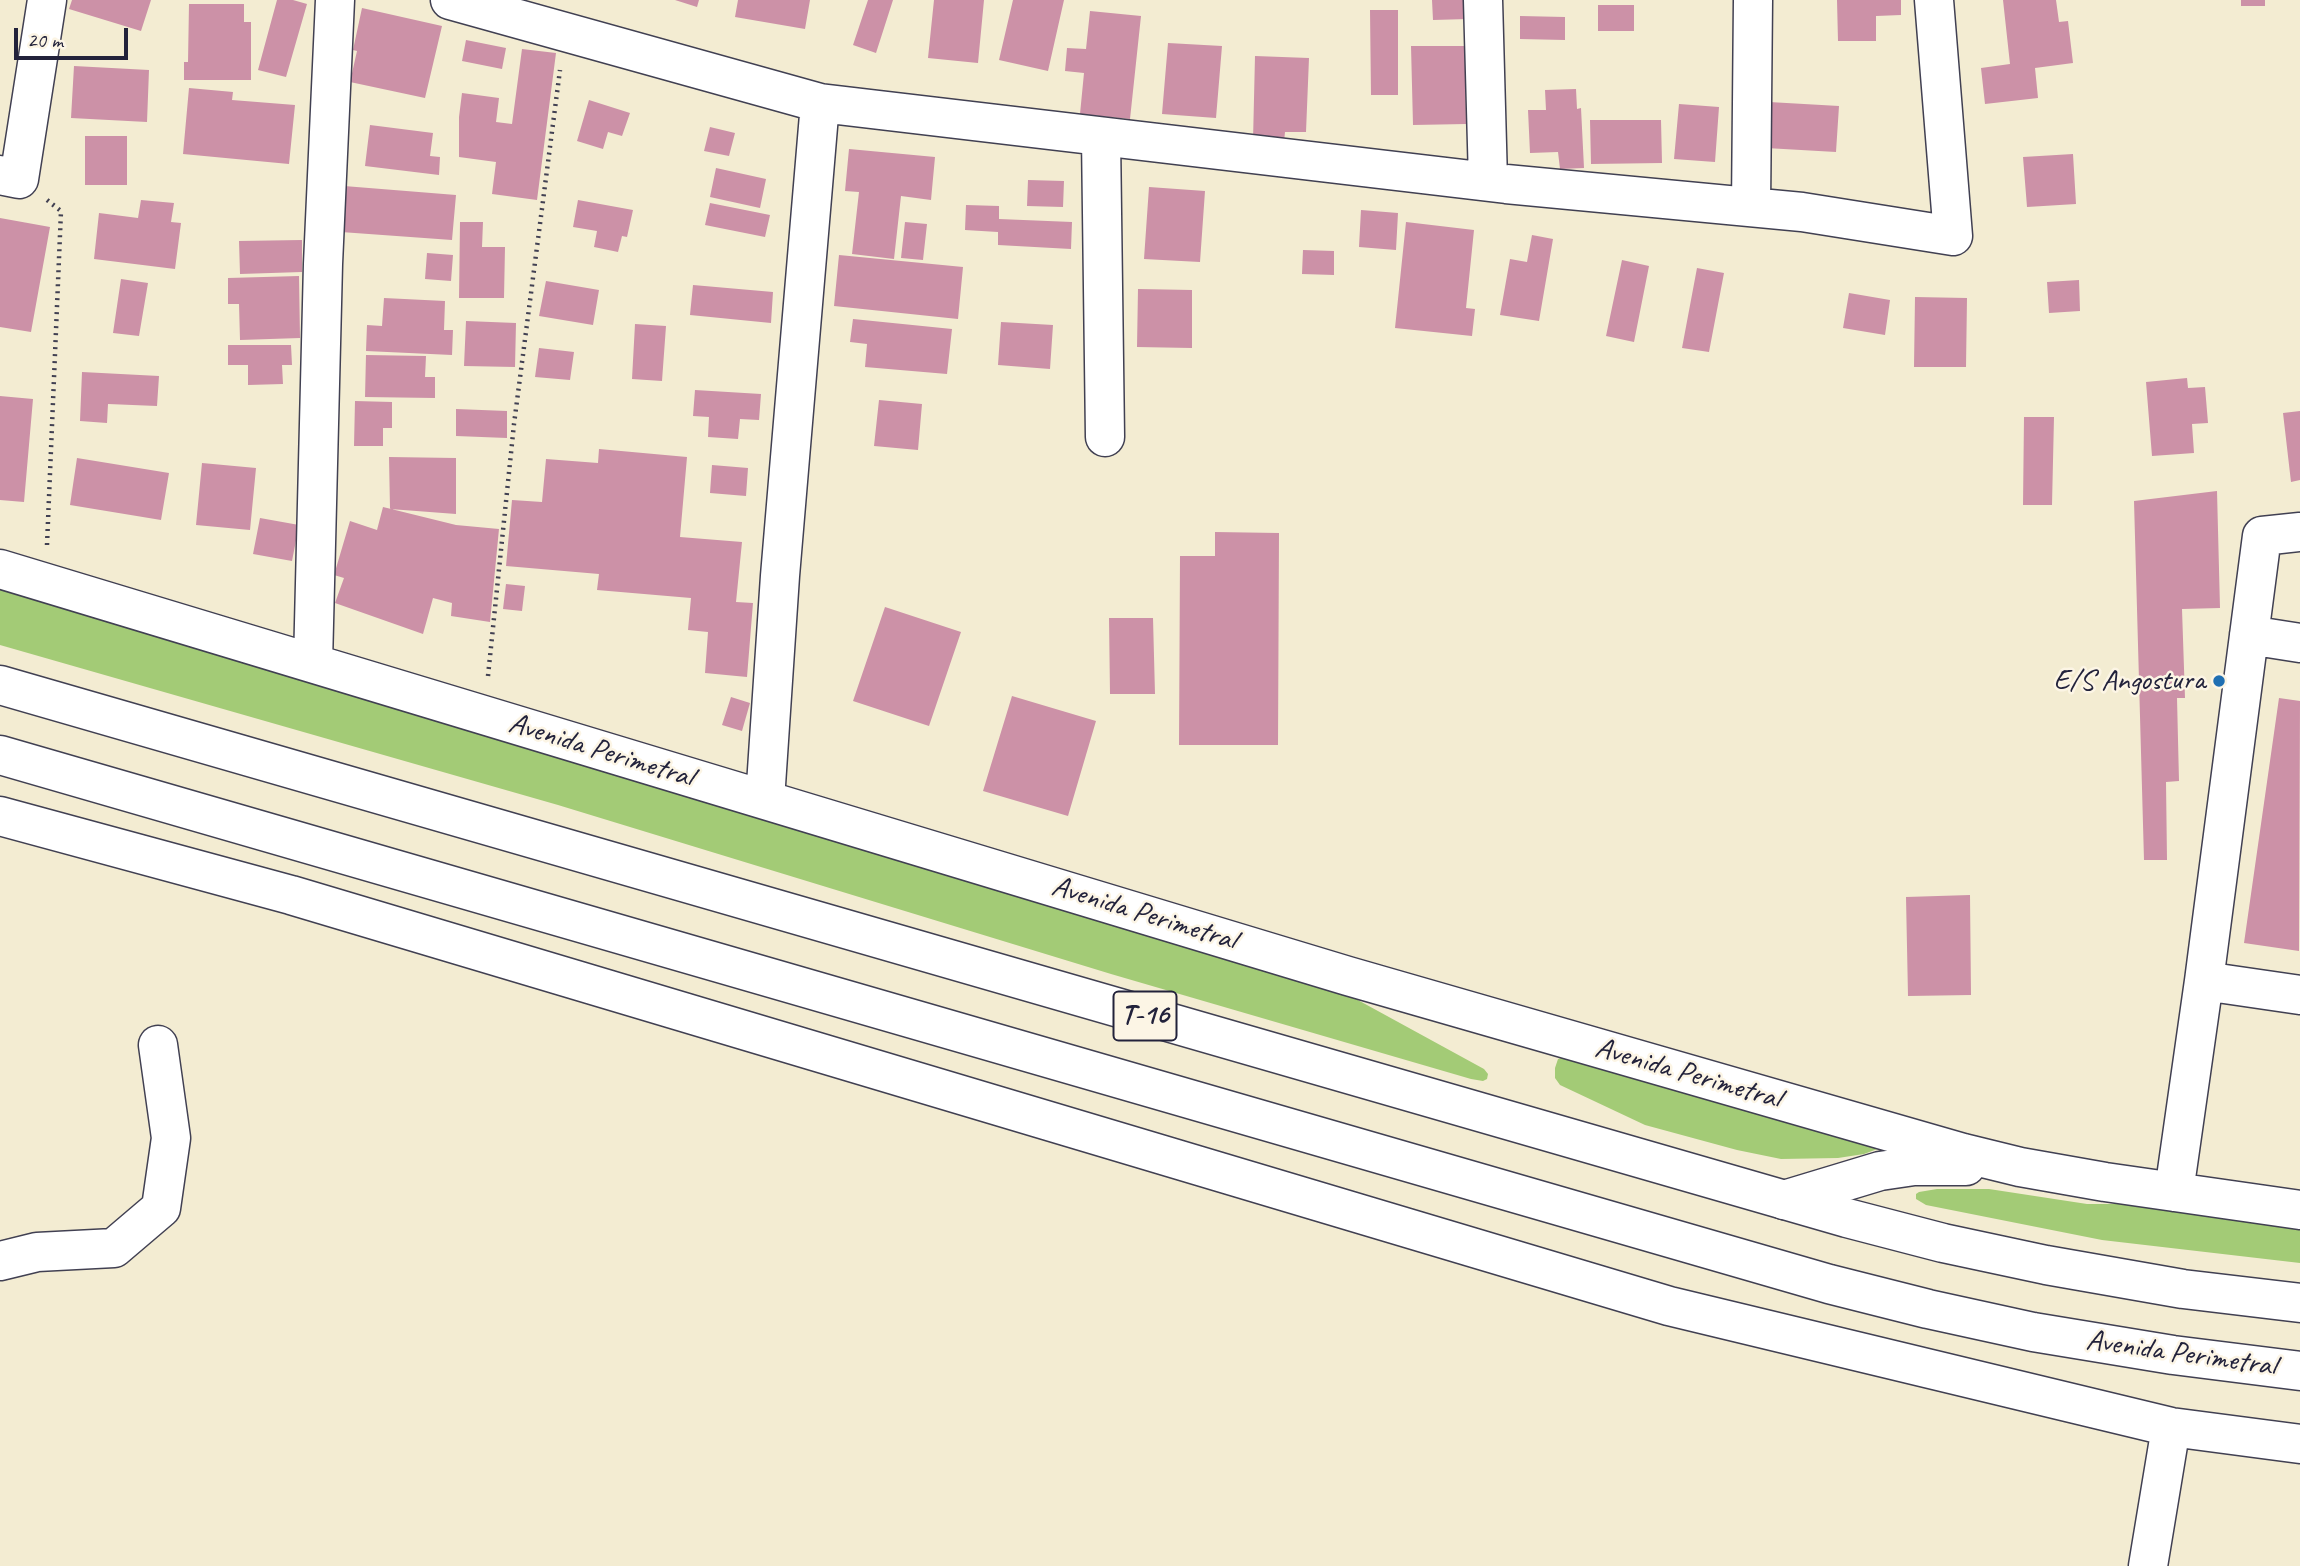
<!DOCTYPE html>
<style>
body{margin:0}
#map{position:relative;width:2300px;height:1566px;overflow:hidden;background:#f3ecd2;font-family:Caveat,sans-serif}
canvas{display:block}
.scale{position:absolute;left:14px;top:28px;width:114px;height:32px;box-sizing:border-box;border:4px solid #22223b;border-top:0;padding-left:9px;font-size:21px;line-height:24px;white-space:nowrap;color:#22223b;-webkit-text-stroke:5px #fcf5e5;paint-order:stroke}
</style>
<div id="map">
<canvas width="2300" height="1566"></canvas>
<div class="scale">20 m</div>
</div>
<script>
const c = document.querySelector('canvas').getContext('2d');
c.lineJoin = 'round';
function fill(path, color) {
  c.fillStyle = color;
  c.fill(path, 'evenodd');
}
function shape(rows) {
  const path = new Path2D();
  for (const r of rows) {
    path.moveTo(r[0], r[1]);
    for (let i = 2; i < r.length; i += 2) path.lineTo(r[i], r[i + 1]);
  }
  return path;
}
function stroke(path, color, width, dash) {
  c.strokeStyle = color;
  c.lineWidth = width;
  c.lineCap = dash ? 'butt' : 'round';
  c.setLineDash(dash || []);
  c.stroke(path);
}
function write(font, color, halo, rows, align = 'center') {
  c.font = font + ' Caveat,sans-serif';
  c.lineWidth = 5;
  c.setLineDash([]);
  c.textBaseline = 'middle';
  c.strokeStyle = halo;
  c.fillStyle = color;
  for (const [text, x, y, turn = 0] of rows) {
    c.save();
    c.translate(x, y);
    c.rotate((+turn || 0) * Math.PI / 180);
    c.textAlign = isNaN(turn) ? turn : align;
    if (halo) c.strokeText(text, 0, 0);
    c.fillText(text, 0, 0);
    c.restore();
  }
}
const green = shape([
 [0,586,1345,993,1484,1069,1488,1074,1487,1079,1483,1081,1471,1079,1111,974,558,805,0,645],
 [1567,1056,1880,1148,1864,1154,1838,1158,1781,1159,1737,1150,1645,1125,1560,1085,1555,1078,1555,1068,1558,1059],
 [1937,1189,1989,1189,2087,1204,2154,1204,2300,1221,2300,1263,2102,1240,1926,1205,1916,1199,1916,1194,1919,1192]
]);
const building = shape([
 [72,0,151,0,141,31,69,9],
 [277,0,293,0,307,4,286,77,258,70],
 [675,0,699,0,697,7],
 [738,0,810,0,805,29,735,17],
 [868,0,893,0,876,53,853,45],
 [934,0,984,0,978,63,928,58],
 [1013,0,1064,0,1048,71,999,60],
 [1432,0,1468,0,1468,19,1433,20],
 [1837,0,1901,0,1901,15,1876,16,1876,41,1838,41],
 [2003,0,2056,0,2059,22,2068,21,2073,63,2035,68,2038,98,1985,104,1981,68,2010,64],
 [2241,0,2265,0,2265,6,2241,6],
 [189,4,244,4,244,22,251,22,251,80,184,80,184,62,188,62],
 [1598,5,1634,5,1634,31,1598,31],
 [362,8,442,26,425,98,350,82,357,51,353,50],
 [1370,10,1398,10,1398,95,1371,95],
 [1090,11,1141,16,1130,119,1080,114,1084,73,1065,71,1067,48,1086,49],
 [1520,16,1565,17,1565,40,1520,39],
 [466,40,506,48,502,69,462,61],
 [1168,43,1222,46,1216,118,1162,114],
 [1411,46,1465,46,1466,124,1413,125],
 [522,49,556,53,537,200,492,194,496,162,459,157,459,117,462,93,499,98,496,122,512,124],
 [1255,56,1309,58,1306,132,1285,132,1284,142,1253,141],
 [74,66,149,70,147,122,71,118],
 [189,88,233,92,232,100,295,105,289,164,183,154],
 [1576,89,1577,109,1581,108,1584,168,1560,169,1558,152,1530,153,1528,110,1546,110,1545,90],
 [589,100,630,113,622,136,608,132,603,149,577,141],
 [1769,102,1839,106,1836,152,1766,148],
 [1679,104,1719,107,1715,162,1674,159],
 [1590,120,1661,120,1662,163,1591,164],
 [370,125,433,133,430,156,440,157,439,175,365,166],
 [710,127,735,133,729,156,704,151],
 [85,136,127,136,127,185,85,185],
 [849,149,935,157,931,200,901,196,894,259,852,254,859,192,845,191],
 [2073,154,2076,204,2027,207,2023,157],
 [716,168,766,179,760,208,710,197],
 [1028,180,1064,181,1063,207,1027,206],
 [344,186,456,195,452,240,341,232],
 [1149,187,1205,191,1200,262,1144,259],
 [141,200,174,203,171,222,181,223,175,269,94,259,99,213,138,218],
 [578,200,633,210,627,237,622,236,618,252,594,247,597,231,573,227],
 [710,203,770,215,765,237,705,225],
 [966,205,999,206,999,219,1072,222,1071,249,998,245,998,232,965,230],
 [1361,210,1398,213,1396,250,1359,247],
 [0,218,50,227,31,332,0,327],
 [460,222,483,222,482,247,505,247,504,298,459,298],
 [905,222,927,224,923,260,901,258],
 [1406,222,1474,230,1466,308,1475,309,1472,336,1395,328],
 [1532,235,1553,239,1539,321,1500,315,1510,259,1527,262],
 [302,240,302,272,240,274,239,241],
 [1303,250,1334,251,1334,275,1302,274],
 [427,253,453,255,451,281,425,279],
 [839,255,963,267,958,319,834,306],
 [1622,260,1649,266,1634,342,1606,336],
 [1697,268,1724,273,1709,352,1682,348],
 [299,276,300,338,240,340,239,304,228,304,228,278],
 [121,279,148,283,139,336,113,333],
 [2079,280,2080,311,2049,313,2047,282],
 [546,281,599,290,593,325,539,316],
 [693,285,773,292,771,323,690,315],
 [1138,289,1192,290,1192,348,1137,347],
 [1849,293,1890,300,1885,335,1843,328],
 [1915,297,1967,298,1966,367,1914,367],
 [384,298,445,301,444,330,453,330,452,355,366,351,367,325,382,326],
 [853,319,952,329,947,374,865,367,867,344,850,342],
 [466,321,516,323,515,367,464,366],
 [1001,322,1053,325,1050,369,998,365],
 [635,324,666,326,662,381,632,379],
 [228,345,291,345,292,365,282,365,283,384,248,385,248,365,228,365],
 [539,348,574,352,570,380,535,377],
 [366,355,426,356,425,377,435,377,435,398,365,397],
 [82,372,159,376,157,406,108,404,107,423,80,421],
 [2187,378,2188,388,2205,387,2208,423,2192,424,2194,453,2152,456,2146,382],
 [695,390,761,394,759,420,740,419,738,439,708,437,709,417,693,416],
 [0,396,33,399,24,502,0,500],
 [879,400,922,404,918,450,874,446],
 [355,401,392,402,392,428,383,428,383,446,354,446],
 [456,409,507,411,507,438,456,436],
 [2300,411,2300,480,2291,482,2283,413],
 [2024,417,2054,417,2052,505,2023,505],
 [599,449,687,457,680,537,742,542,736,602,753,603,747,677,705,673,708,632,688,630,691,598,597,590,599,574,506,566,512,500,542,502,546,459,598,463],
 [389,457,456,458,456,514,390,509],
 [77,458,169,473,161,520,70,505],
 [202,463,256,468,250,530,196,525],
 [712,465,748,468,746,496,710,493],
 [2217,491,2220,608,2182,609,2185,698,2177,698,2179,781,2166,782,2167,860,2144,860,2134,501],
 [383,507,456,525,499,529,490,622,451,616,452,603,433,598,423,634,335,603,344,578,334,575,350,521,377,530],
 [260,518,299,525,292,561,253,554],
 [1215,532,1279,533,1278,745,1179,745,1180,556,1215,556],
 [506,584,525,586,522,611,503,609],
 [885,607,961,632,929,726,853,701],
 [1109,618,1153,618,1155,694,1110,694],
 [1012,696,1096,721,1068,816,983,791],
 [731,697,750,703,742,731,722,725],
 [2279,698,2300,701,2299,951,2244,943],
 [1970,895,1971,995,1908,996,1906,897]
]);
const path = shape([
 [47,545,61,211,47,200],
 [488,676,514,424,560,70]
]);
const minor = shape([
 [450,0,820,103,1506,184,1802,212,1953,236,1934,0],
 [1483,0,1488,181],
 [1101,137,1105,437],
 [0,175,19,179,47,0],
 [1751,207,1753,0],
 [0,569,1348,976,1963,1153,2020,1167,2105,1182,2300,1210],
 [2249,635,2300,643],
 [313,663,323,264,335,0],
 [765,800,780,576,820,103],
 [0,816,291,895,1669,1306,2171,1427,2300,1444],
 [2204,981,2300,995],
 [2174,1192,2204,981,2262,536,2300,532],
 [1784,1200,1880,1171,1914,1166,1966,1166],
 [0,1261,37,1252,114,1248,161,1208,171,1138,158,1045],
 [2148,1566,2171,1427]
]);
const highway = shape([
 [0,685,1847,1218,1943,1243,2046,1265,2183,1289,2300,1303],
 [0,755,1829,1284,1928,1309,2033,1332,2173,1355,2300,1371]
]);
const markers = [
 [2219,681,7,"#1f6fb2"]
];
const shields = [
 [1145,1016,63]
];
const shieldNames = [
 ["T-16",1145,1016]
];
const poiNames = [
 ["E/S Angostura",2205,681]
];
const streetNames = [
 ["Avenida Perimetral",601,751,17],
 ["Avenida Perimetral",1144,914,17],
 ["Avenida Perimetral",1688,1074,16],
 ["Avenida Perimetral",2181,1354,8]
];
fill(green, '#a3cb76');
fill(building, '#cc91a7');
stroke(minor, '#414052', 41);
stroke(highway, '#414052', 41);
stroke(path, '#414052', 4.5, [2, 5]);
stroke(minor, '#fff', 38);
stroke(highway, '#fff', 38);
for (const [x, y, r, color] of markers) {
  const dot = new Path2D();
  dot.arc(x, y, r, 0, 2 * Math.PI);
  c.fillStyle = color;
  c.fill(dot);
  stroke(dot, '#fcf5e5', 2.5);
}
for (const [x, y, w] of shields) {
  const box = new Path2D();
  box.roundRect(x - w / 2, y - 24.5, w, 49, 5);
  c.fillStyle = '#fcf5e5';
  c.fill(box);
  stroke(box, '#22223b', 2);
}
write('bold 28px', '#22223b', null, shieldNames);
write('30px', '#22223b', '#fcf5e5', poiNames, 'right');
write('30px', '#22223b', '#fcf5e5', streetNames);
</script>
